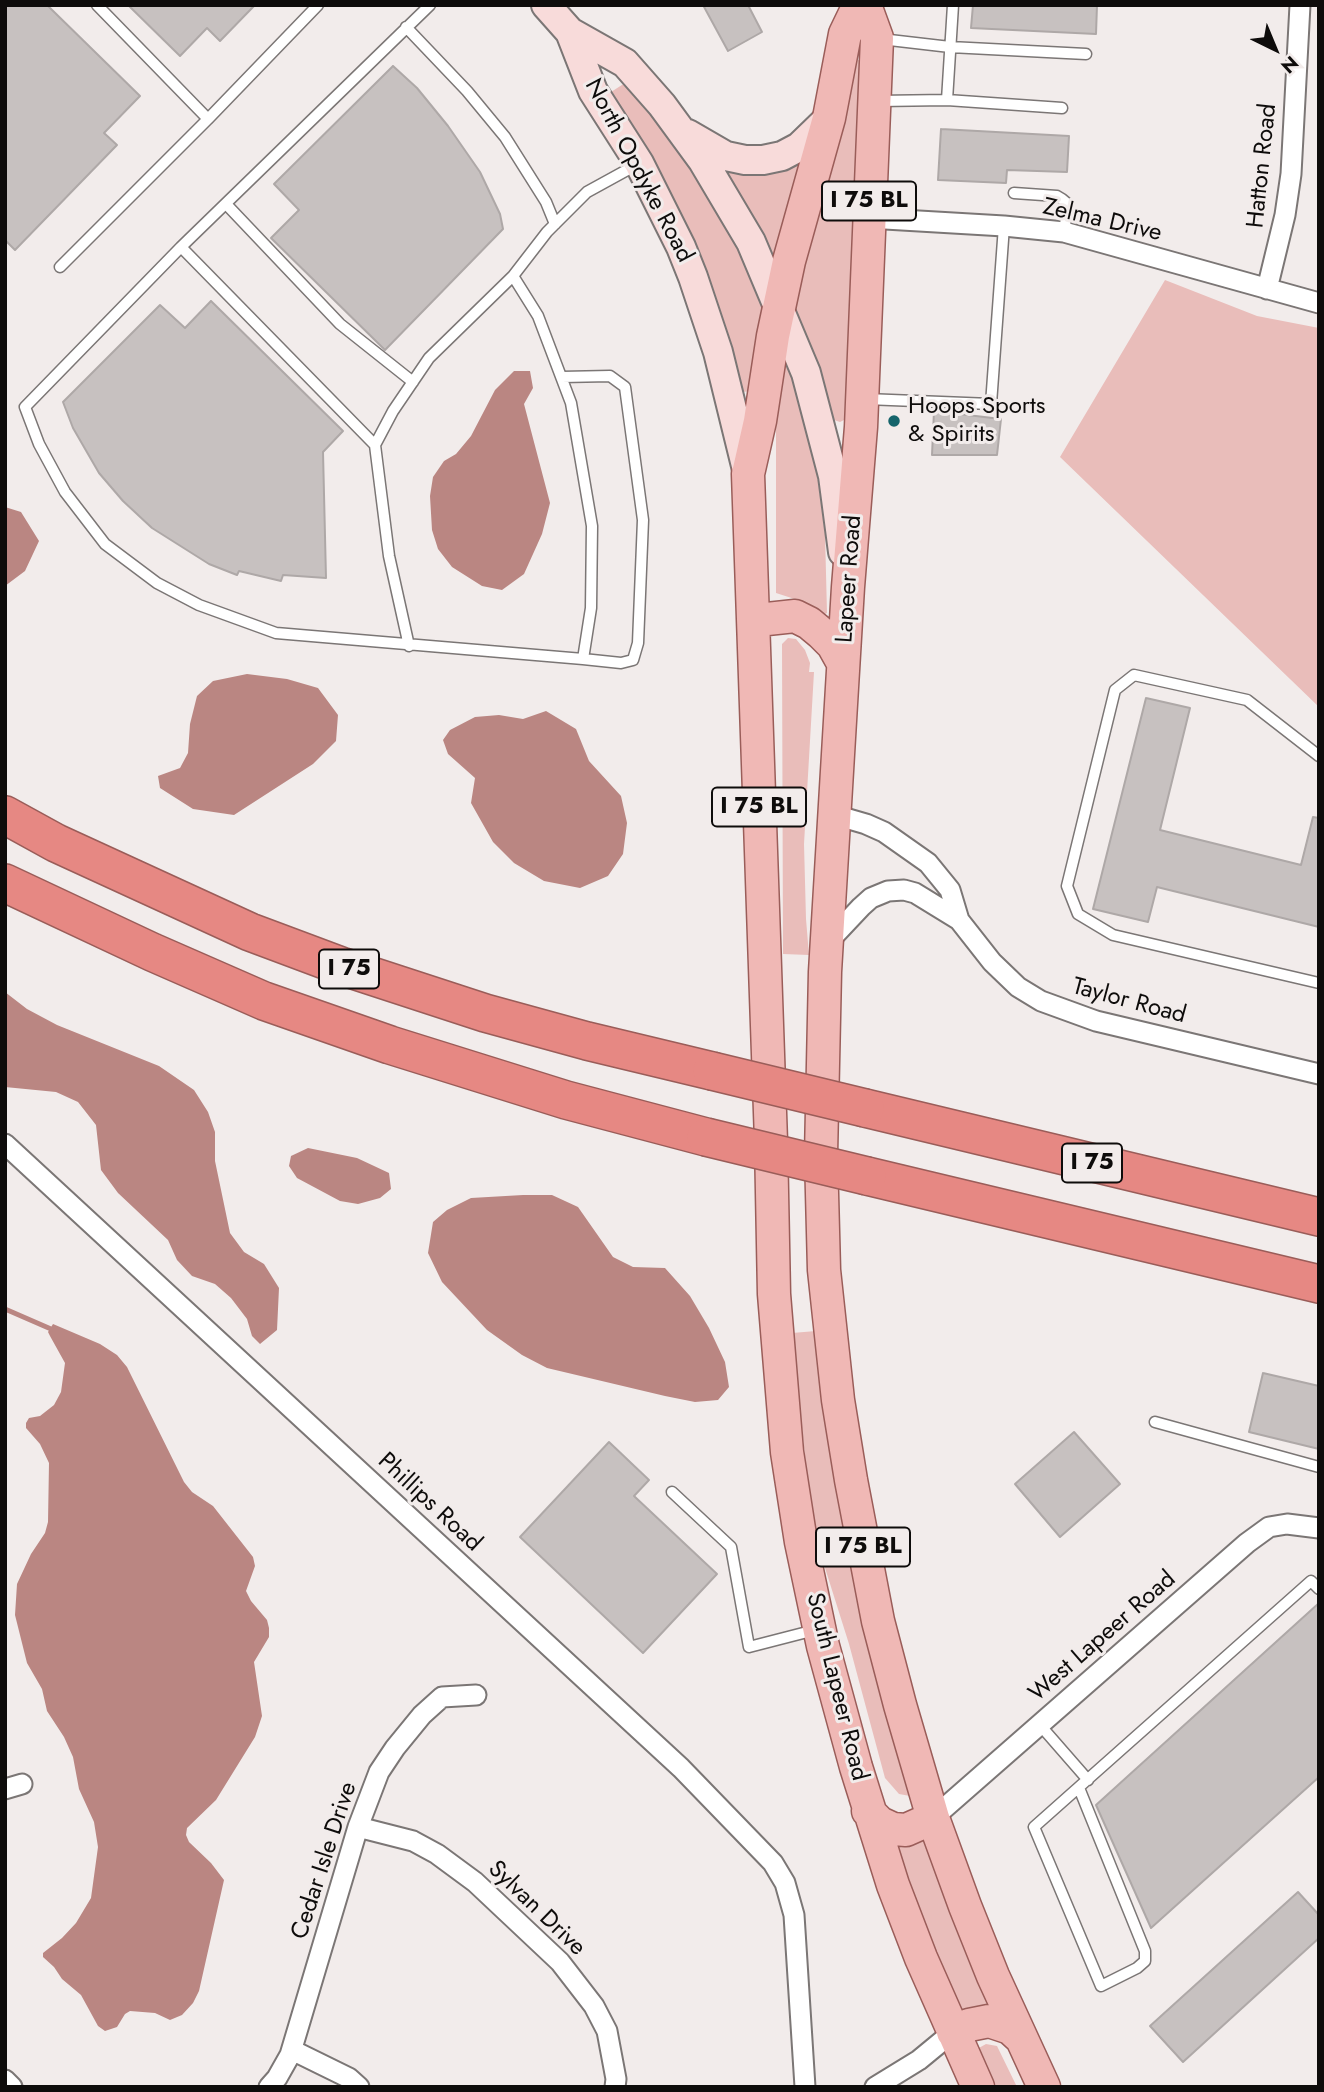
<!DOCTYPE html>
<style>
body{margin:0}
#map{position:relative;width:1324px;height:2092px;overflow:hidden;background:#f2eceb;font-family:Jost,sans-serif}
canvas{display:block}
.frame{position:absolute;inset:0;border:7px solid #0e0c0b;pointer-events:none}
.north{position:absolute;left:1240px;top:14px;width:70px;height:70px;-webkit-text-stroke:5px #f2eceb;paint-order:stroke;rotate:137deg;font-size:19px;font-weight:700;line-height:28px;text-align:center;color:#0e0c0b}
.north::after{content:'';display:block;margin:auto;width:24px;height:32px;background:#0e0c0b;clip-path:polygon(50% 0,100% 100%,50% 72%,0 100%)}
</style>
<div id="map">
<canvas width="1324" height="2092"></canvas>
<div class="frame"></div>
<div class="north">N</div>
</div>
<script>
const c = document.querySelector('canvas').getContext('2d');
c.lineJoin = 'round';
function fill(path, color) {
  c.fillStyle = color;
  c.fill(path, 'evenodd');
}
function shape(rows) {
  const path = new Path2D();
  for (const r of rows) {
    path.moveTo(r[0], r[1]);
    for (let i = 2; i < r.length; i += 2) path.lineTo(r[i], r[i + 1]);
  }
  return path;
}
function stroke(path, color, width, dash) {
  c.strokeStyle = color;
  c.lineWidth = width;
  c.lineCap = dash ? 'butt' : 'round';
  c.setLineDash(dash || []);
  c.stroke(path);
}
function write(font, color, halo, rows, align = 'center') {
  c.font = font + ' Jost,sans-serif';
  c.lineWidth = 6;
  c.setLineDash([]);
  c.textBaseline = 'middle';
  c.strokeStyle = halo;
  c.fillStyle = color;
  for (const [text, x, y, turn = 0] of rows) {
    c.save();
    c.translate(x, y);
    c.rotate((+turn || 0) * Math.PI / 180);
    c.textAlign = isNaN(turn) ? turn : align;
    if (halo) c.strokeText(text, 0, 0);
    c.fillText(text, 0, 0);
    c.restore();
  }
}
const green = shape([
 [856,60,860,60,846,419,840,422,834,420,829,413,812,350,792,299],
 [625,83,693,168,713,201,767,302,753,391,742,392,719,311,705,272,648,151,611,92],
 [806,154,775,264,719,161],
 [1165,280,1257,316,1319,328,1319,707,1060,457],
 [782,359,789,359,814,450,825,534,827,613,823,615,804,602,776,593,776,426],
 [788,638,796,639,805,650,810,663,809,672,814,672,804,844,806,919,809,955,783,954,782,644],
 [816,1331,836,1481,847,1542,867,1638,910,1796,899,1794,885,1778,849,1644,820,1552,808,1485,792,1333],
 [924,1836,965,1949,988,2003,986,2007,960,2010,922,1918,895,1843],
 [986,2044,997,2046,1017,2087,995,2087,977,2049]
]);
const water = shape([
 [514,371,530,371,533,388,524,404,550,503,542,534,524,574,502,590,482,586,452,567,438,549,432,530,430,496,433,477,444,461,456,454,471,436,495,390],
 [5,507,21,512,39,541,25,571,5,586],
 [247,674,287,679,318,688,338,715,336,741,313,764,234,815,193,809,160,788,158,776,180,768,188,753,190,724,197,696,213,681],
 [546,711,576,729,589,761,621,796,627,823,623,854,608,876,580,888,544,881,514,863,493,842,471,803,475,778,448,754,443,740,450,730,475,717,499,715,523,719],
 [5,992,27,1009,57,1025,159,1066,194,1090,208,1112,215,1132,215,1161,230,1233,244,1252,264,1264,279,1288,277,1330,260,1344,252,1336,247,1319,231,1298,215,1284,192,1276,177,1260,168,1240,118,1193,101,1170,96,1125,78,1102,56,1092,5,1087],
 [308,1148,357,1158,389,1173,391,1189,380,1198,358,1204,340,1201,297,1178,289,1166,291,1156],
 [523,1195,552,1195,578,1207,613,1257,633,1267,665,1268,690,1296,709,1328,725,1362,729,1387,718,1400,695,1402,665,1396,547,1368,522,1355,487,1330,442,1282,428,1253,433,1222,447,1210,471,1198],
 [53,1324,100,1344,117,1355,127,1367,184,1482,192,1492,213,1506,253,1557,255,1566,246,1591,251,1601,267,1620,269,1628,269,1637,254,1662,262,1716,255,1737,216,1800,187,1828,186,1835,189,1842,211,1863,224,1880,199,1991,193,2003,182,2015,170,2020,155,2013,130,2011,125,2014,117,2027,105,2031,98,2026,81,1995,62,1979,54,1967,43,1957,43,1953,62,1938,76,1923,91,1898,98,1847,94,1822,79,1789,73,1757,64,1737,47,1711,42,1689,27,1663,15,1615,17,1584,31,1554,45,1533,48,1522,49,1463,40,1444,26,1428,26,1423,29,1418,40,1416,54,1405,61,1392,65,1363,50,1336,48,1332]
]);
const stream = shape([
 [5,1309,51,1329]
]);
const building = shape([
 [5,5,47,5,140,96,104,133,117,145,15,250,5,240,5,5],
 [128,5,255,5,220,41,207,28,180,56,128,5],
 [703,5,748,5,762,32,728,51,703,5],
 [973,5,1097,5,1096,34,971,28,973,5],
 [393,66,417,88,448,126,480,172,500,214,503,229,385,350,271,238,299,210,274,184,393,66],
 [941,129,1069,136,1067,172,1007,170,1006,183,938,180,941,129],
 [211,301,343,431,323,452,326,578,283,575,281,581,239,571,237,575,209,564,152,528,123,501,99,473,73,428,63,402,160,305,185,328,211,301],
 [934,411,1001,419,997,455,932,455,934,411],
 [1146,698,1190,708,1160,830,1301,865,1313,817,1319,818,1319,927,1157,887,1148,922,1093,909,1146,698],
 [1263,1373,1319,1386,1319,1449,1249,1432,1263,1373],
 [1074,1432,1120,1484,1060,1537,1015,1484,1074,1432],
 [609,1442,649,1480,634,1496,717,1574,643,1653,520,1537,609,1442],
 [1319,1603,1319,1777,1151,1928,1096,1805,1319,1603],
 [1298,1892,1319,1915,1319,1938,1183,2062,1150,2026,1298,1892]
]);
const service = shape([
 [97,5,208,119,318,5],
 [430,5,181,247,25,407,39,444,65,492,105,544,157,583,199,605,276,633,583,659,591,608,592,526,571,403,538,316,513,276,547,232,587,192,638,164],
 [406,27,467,91,505,137,546,202,555,224],
 [881,39,950,47,1086,54],
 [947,100,1062,108],
 [878,101,947,100,953,5],
 [1014,193,1057,196,1062,199,1068,204,1064,232],
 [226,204,340,324,413,382],
 [181,247,375,445,389,556,409,646],
 [60,267,208,119],
 [562,377,610,376,625,387,643,520,638,643,633,660,621,663,583,659],
 [866,399,991,404,1004,226],
 [375,445,393,411,429,358,513,276],
 [1319,756,1247,700,1134,675,1115,690,1067,886,1078,914,1113,935,1319,983],
 [1155,1422,1319,1467],
 [672,1492,731,1547,749,1647,815,1630],
 [1040,1725,1088,1780],
 [1079,1788,1145,1951,1145,1961,1137,1968,1101,1986,1034,1827,1311,1581,1319,1589]
]);
const minor = shape([
 [868,218,1004,226,1064,232,1319,303],
 [1267,289,1285,215,1291,174,1300,5],
 [835,815,866,824,884,832,928,863,950,890,959,920,992,962,1018,987,1041,1001,1096,1021,1319,1074],
 [828,942,861,907,871,898,888,891,904,890,915,893,959,920],
 [5,1144,681,1768,773,1863,785,1883,794,1915,805,2087],
 [5,1789,22,1784],
 [933,1818,1247,1543,1269,1527,1287,1524,1319,1528],
 [358,1827,413,1841,437,1854,475,1882,560,1962,594,2006,607,2031,616,2079,615,2087],
 [292,2050,349,2078,359,2087],
 [5,2080,12,2087],
 [269,2087,277,2078,290,2055,358,1827,379,1772,395,1748,422,1715,442,1697,476,1695],
 [875,2087,919,2060,953,2032]
]);
const secondary = shape([
 [546,5,570,32,625,63,662,105,703,161,751,242,806,373,833,476,843,552],
 [570,32,593,91,639,163,681,247,693,277,718,352,748,474],
 [688,134,726,156,745,160,763,160,782,156,799,147,829,118]
]);
const primary = shape([
 [859,5,845,34,829,118,789,261,773,336,760,421,748,474,771,1141,774,1294,787,1452,801,1542,823,1646,856,1767,893,1885,921,1958,978,2087],
 [865,5,877,38,861,427,848,587,825,972,821,1155,824,1270,838,1400,851,1480,878,1621,900,1705,933,1818,965,1906,993,1976,1044,2087],
 [754,624,767,619,795,616,809,623,821,633,833,645,843,663],
 [868,1811,880,1823,893,1829,906,1830,933,1818],
 [953,2032,969,2025,989,2021,1010,2028,1021,2038]
]);
const motorway = shape([
 [5,815,56,843,250,932,341,966,485,1013,587,1041,712,1071],
 [5,883,152,952,264,1001,390,1045,566,1100,706,1137],
 [865,1108,1319,1217],
 [867,1176,1319,1284]
]);
const motorwayBridge = shape([
 [712,1071,865,1108],
 [706,1137,867,1176]
]);
const markers = [
 [894,421,7,"#15646b"]
];
const shields = [
 [869,201,94],
 [759,807,94],
 [349,969,60],
 [1092,1163,60],
 [863,1547,94]
];
const shieldNames = [
 ["I 75 BL",869,201],
 ["I 75 BL",759,807],
 ["I 75",349,969],
 ["I 75",1092,1163],
 ["I 75 BL",863,1547]
];
const streetNames = [
 ["Hatton Road",1263,166,-84],
 ["North Opdyke Road",638,171,62],
 ["Zelma Drive",1102,221,13],
 ["Lapeer Road",850,579,-86],
 ["Taylor Road",1129,1002,15],
 ["Phillips Road",429,1503,43],
 ["West Lapeer Road",1103,1637,-41],
 ["South Lapeer Road",836,1687,76],
 ["Cedar Isle Drive",325,1861,-72],
 ["Sylvan Drive",536,1909,44]
];
const poiNames = [
 ["Hoops Sports",908,407],
 ["& Spirits",908,435]
];
fill(green, '#e9bdba');
fill(water, '#ba8682');
stroke(stream, '#ba8682', 5);
fill(building, '#c7c1c0');
stroke(building, '#aea8a7', 2);
stroke(service, '#7b7675', 13);
stroke(minor, '#7b7675', 23);
stroke(secondary, '#7b7675', 32);
stroke(primary, '#9a5d59', 35);
stroke(motorway, '#9a5d59', 40);
stroke(service, '#fff', 10);
stroke(minor, '#fff', 19);
stroke(secondary, '#f8dbda', 28);
stroke(primary, '#f0b8b5', 32);
stroke(motorway, '#e68883', 37);
stroke(motorwayBridge, '#9a5d59', 40, []);
stroke(motorwayBridge, '#e68883', 37);
for (const [x, y, r, color] of markers) {
  const dot = new Path2D();
  dot.arc(x, y, r, 0, 2 * Math.PI);
  c.fillStyle = color;
  c.fill(dot);
  stroke(dot, '#f2eceb', 2.5);
}
for (const [x, y, w] of shields) {
  const box = new Path2D();
  box.roundRect(x - w / 2, y - 19.5, w, 39, 5);
  c.fillStyle = '#f2eceb';
  c.fill(box);
  stroke(box, '#0e0c0b', 2);
}
write('bold 23px', '#0e0c0b', null, shieldNames);
write('24px', '#0e0c0b', '#f2eceb', streetNames);
write('24px', '#0e0c0b', '#f2eceb', poiNames, 'left');
</script>
